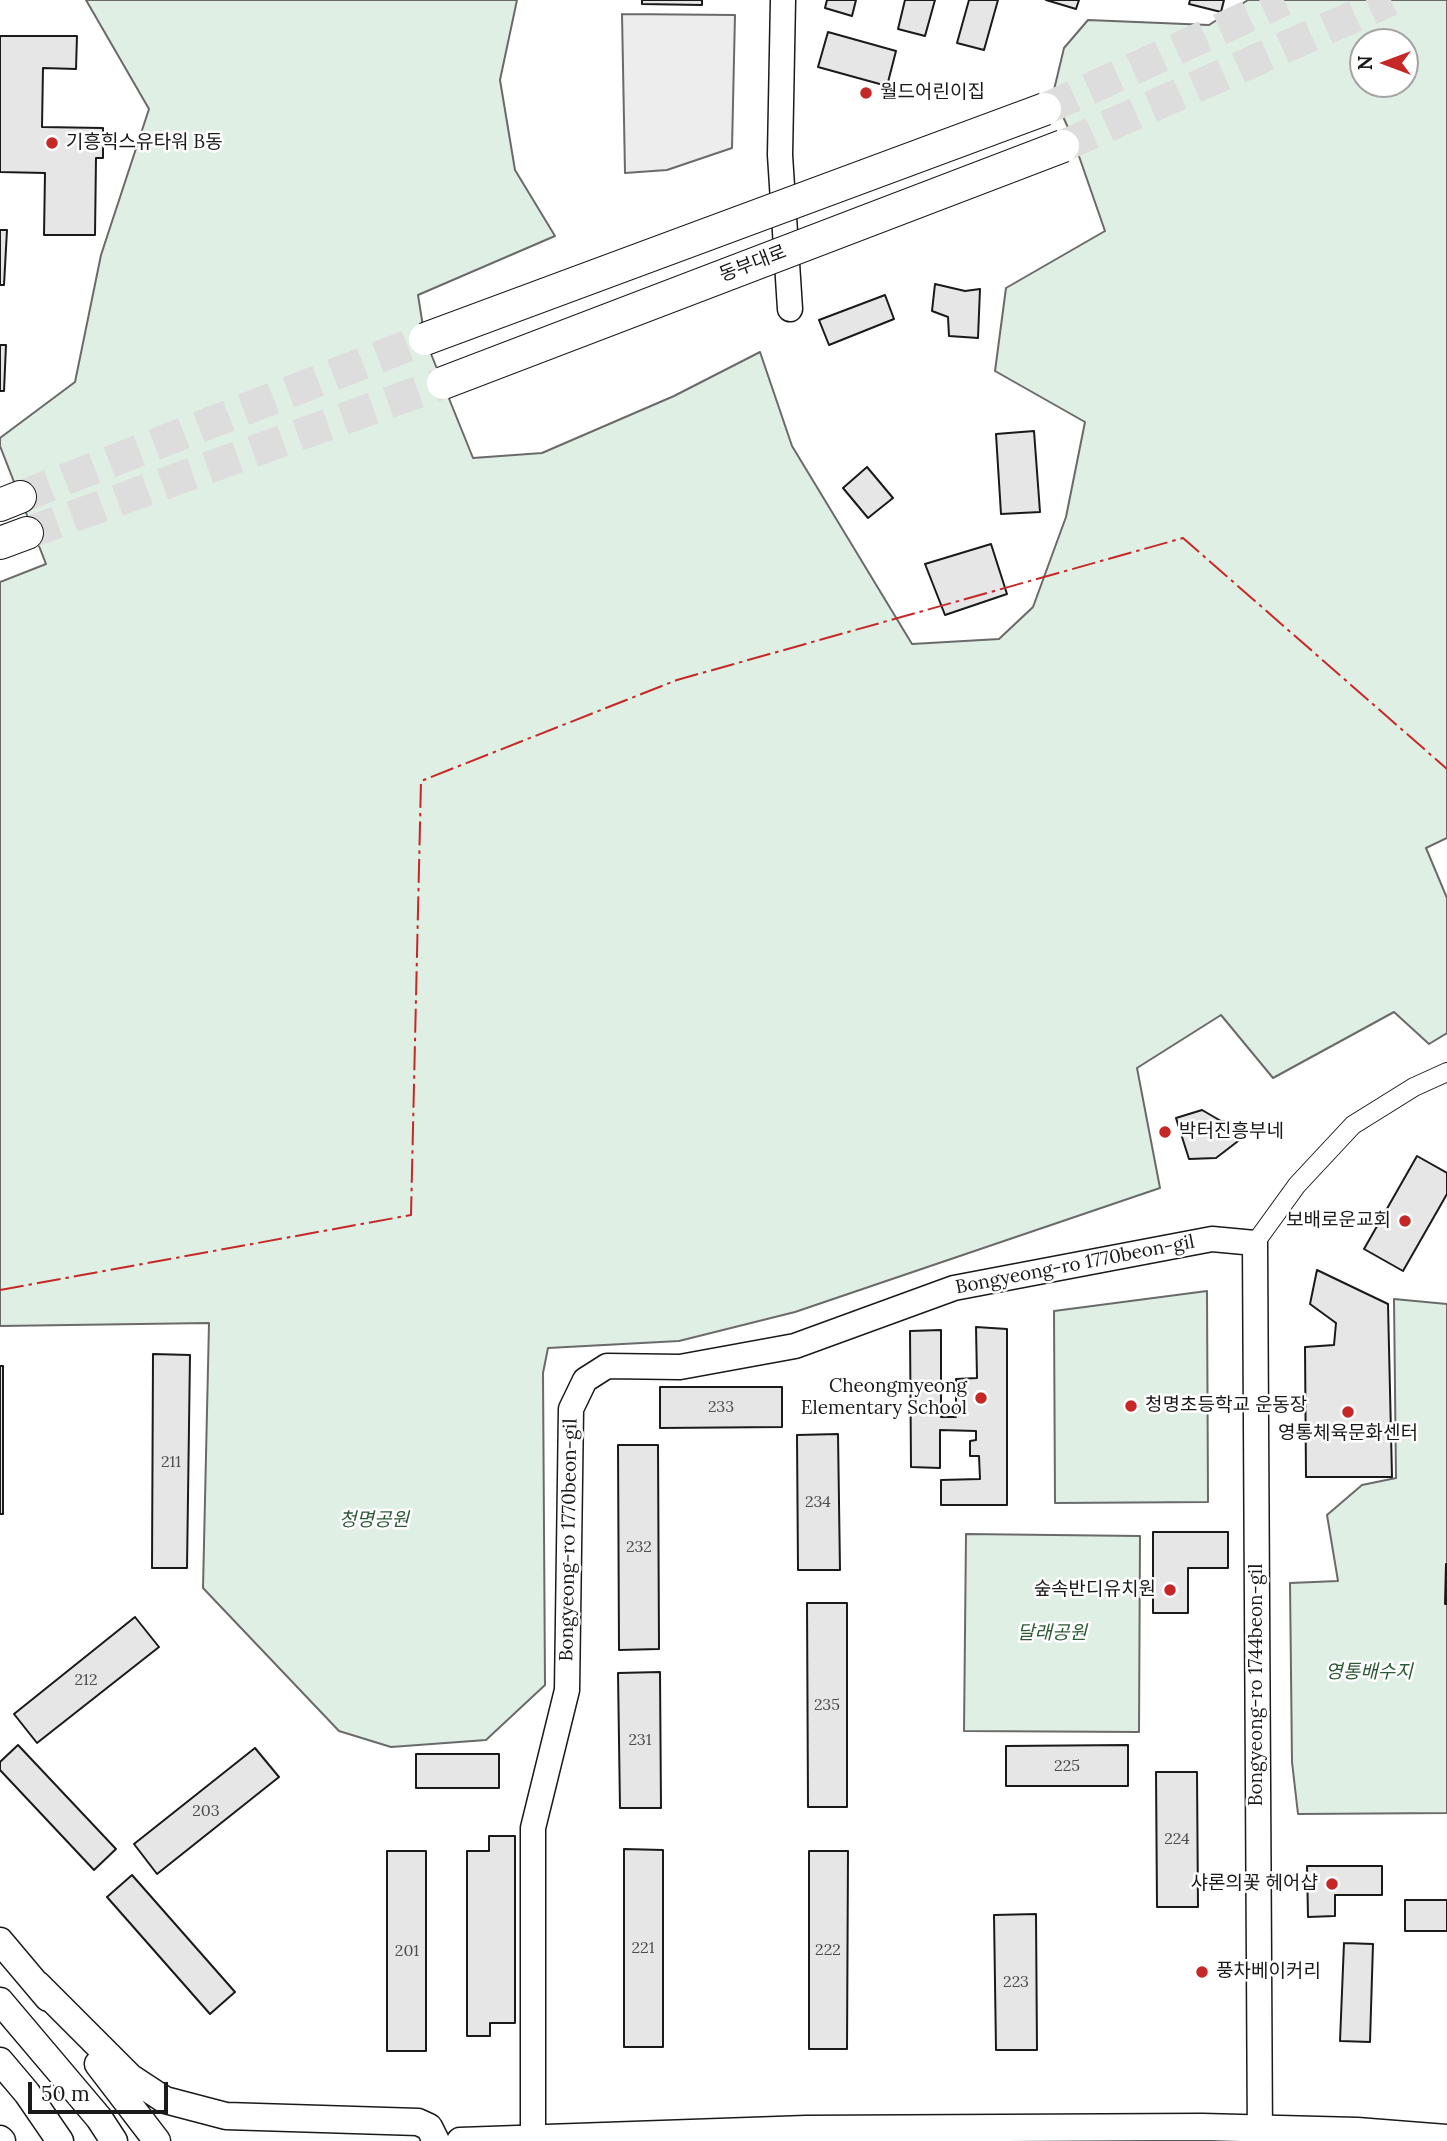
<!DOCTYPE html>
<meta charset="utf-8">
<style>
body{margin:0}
#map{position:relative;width:1447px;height:2141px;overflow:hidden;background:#fff;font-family:Lora,serif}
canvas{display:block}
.north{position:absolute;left:1349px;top:28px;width:70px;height:70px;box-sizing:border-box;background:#fff;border:2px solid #a3a3a3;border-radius:50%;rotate:270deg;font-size:19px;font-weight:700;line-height:28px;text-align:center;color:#1a1a1a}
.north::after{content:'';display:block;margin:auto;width:24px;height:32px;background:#c62828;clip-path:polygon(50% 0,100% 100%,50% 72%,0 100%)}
.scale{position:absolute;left:28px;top:2082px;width:140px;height:32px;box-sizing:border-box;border:4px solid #1a1a1a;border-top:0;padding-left:9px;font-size:21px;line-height:24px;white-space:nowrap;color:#1a1a1a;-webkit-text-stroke:5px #fff;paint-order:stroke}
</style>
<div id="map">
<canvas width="1447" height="2141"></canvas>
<div class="north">N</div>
<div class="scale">50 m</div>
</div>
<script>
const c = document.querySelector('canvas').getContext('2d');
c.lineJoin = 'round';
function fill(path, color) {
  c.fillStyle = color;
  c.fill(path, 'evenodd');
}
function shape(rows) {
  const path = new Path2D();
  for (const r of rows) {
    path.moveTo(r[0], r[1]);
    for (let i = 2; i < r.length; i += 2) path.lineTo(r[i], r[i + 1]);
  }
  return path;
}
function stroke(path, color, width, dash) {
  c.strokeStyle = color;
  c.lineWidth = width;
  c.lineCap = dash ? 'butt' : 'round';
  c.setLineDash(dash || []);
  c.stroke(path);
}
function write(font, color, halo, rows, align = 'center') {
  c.font = font + ' Lora,"Noto Sans KR",serif';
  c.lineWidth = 5;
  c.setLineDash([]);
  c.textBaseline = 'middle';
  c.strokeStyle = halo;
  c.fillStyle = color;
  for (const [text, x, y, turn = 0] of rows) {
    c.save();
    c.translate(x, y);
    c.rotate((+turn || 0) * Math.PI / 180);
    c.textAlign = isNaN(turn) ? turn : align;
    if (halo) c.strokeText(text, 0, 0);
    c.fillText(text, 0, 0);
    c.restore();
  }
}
const green = shape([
 [86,0,517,0,500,80,515,170,555,236,418,295,425,339,473,458,542,453,674,396,760,352,792,446,912,644,999,639,1033,607,1066,517,1085,422,995,371,1006,288,1105,231,1073,139,1053,94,1064,48,1088,20,1209,25,1248,0,1447,0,1447,838,1426,848,1447,898,1447,1033,1429,1044,1394,1012,1273,1078,1221,1015,1137,1068,1160,1188,795,1312,679,1341,548,1348,543,1373,545,1685,486,1740,391,1747,339,1731,203,1588,209,1323,0,1326,0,582,46,564,0,446,0,438,75,382,101,255,149,109,86,0],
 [1363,42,1405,42,1405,84,1363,84,1363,42],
 [1207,1291,1208,1502,1055,1503,1054,1311,1207,1291],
 [1394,1299,1447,1304,1447,1813,1298,1814,1292,1762,1290,1583,1338,1581,1327,1515,1362,1485,1396,1478,1394,1299],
 [966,1534,1140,1536,1139,1732,964,1731,966,1534]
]);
const parking = shape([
 [622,14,735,15,732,148,667,170,625,173,622,14]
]);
const building = shape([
 [642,0,702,0,702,5,642,4,642,0],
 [827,0,856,0,852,16,825,8,827,0],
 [905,0,935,0,925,36,898,29,905,0],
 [969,0,998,0,984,50,957,43,969,0],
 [1046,0,1079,0,1076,9,1046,0],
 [1190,0,1224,0,1221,12,1189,4,1190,0],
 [828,32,896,51,887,86,818,67,828,32],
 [0,36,77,36,76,69,43,68,42,127,103,128,103,158,96,158,95,235,44,235,45,173,0,172,0,36],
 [0,230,7,230,4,285,0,285,0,230],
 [935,284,965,291,980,289,978,338,949,336,948,317,932,311,935,284],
 [885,295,894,319,829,345,819,320,885,295],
 [0,345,6,345,4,391,0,391,0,345],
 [1034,431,1040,512,1001,514,996,434,1034,431],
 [867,467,893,498,868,518,843,488,867,467],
 [991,544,1007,594,945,615,925,564,991,544],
 [1202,1110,1221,1121,1243,1123,1246,1135,1216,1158,1189,1159,1176,1118,1202,1110],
 [1417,1156,1447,1173,1447,1194,1403,1271,1364,1249,1417,1156],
 [1317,1270,1388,1304,1392,1477,1306,1477,1305,1347,1334,1345,1336,1323,1310,1304,1317,1270],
 [976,1327,1007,1329,1007,1505,941,1505,941,1480,980,1479,979,1456,970,1456,970,1441,976,1440,976,1431,940,1430,940,1468,911,1467,910,1331,941,1330,941,1417,956,1417,956,1379,977,1378,976,1327],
 [153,1354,190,1355,187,1568,152,1568,153,1354],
 [0,1366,3,1366,3,1514,0,1514,0,1366],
 [660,1387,782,1387,782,1427,660,1428,660,1387],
 [838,1434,840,1570,798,1570,797,1435,838,1434],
 [618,1445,658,1445,659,1649,619,1650,618,1445],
 [1153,1532,1228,1532,1228,1568,1188,1568,1188,1613,1153,1613,1153,1532],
 [1446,1564,1447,1564,1447,1604,1445,1604,1446,1564],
 [807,1603,847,1603,847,1807,808,1807,807,1603],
 [135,1617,159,1647,37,1743,14,1714,135,1617],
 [660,1672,661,1808,620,1808,618,1673,660,1672],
 [18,1745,116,1849,94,1870,0,1770,0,1762,18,1745],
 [1128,1745,1128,1786,1006,1786,1006,1746,1128,1745],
 [255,1748,279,1777,157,1874,134,1844,255,1748],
 [416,1754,499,1754,499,1788,416,1788,416,1754],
 [1156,1772,1197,1772,1198,1907,1157,1907,1156,1772],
 [489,1836,515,1836,515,2023,490,2023,490,2036,467,2036,467,1851,489,1851,489,1836],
 [624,1849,663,1850,663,2047,624,2047,624,1849],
 [387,1851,426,1851,426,2051,387,2051,387,1851],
 [809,1851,848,1851,847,2049,809,2049,809,1851],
 [1307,1866,1382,1866,1382,1895,1335,1895,1335,1916,1308,1917,1307,1866],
 [132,1875,235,1992,210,2014,107,1897,132,1875],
 [1405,1900,1447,1900,1447,1931,1405,1931,1405,1900],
 [1036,1914,1037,2050,996,2050,994,1915,1036,1914],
 [1344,1943,1373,1944,1370,2042,1340,2041,1344,1943]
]);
const highwayTunnel = shape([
 [1045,109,1284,0],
 [1063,146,1391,0],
 [20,497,425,339],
 [27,533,443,383]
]);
const street = shape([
 [1255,1243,1297,1185,1353,1125,1414,1087,1447,1072]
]);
const secondary = shape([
 [783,0,780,155,790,309],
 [533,2138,533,1828,567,1690,571,1409,585,1380,607,1366,680,1367,795,1346,954,1288,1212,1239,1255,1243,1260,2141]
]);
const primary = shape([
 [0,1941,48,1998],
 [37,1984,130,2077,165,2100,226,2116,418,2122,429,2127,436,2141],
 [0,2001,99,2118,114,2141],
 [0,2061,27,2093,60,2141],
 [98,2064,157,2141],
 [0,2139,2,2141],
 [460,2141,806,2129,1202,2127,1357,2131,1447,2138]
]);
const highway = shape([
 [0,505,20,497],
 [0,543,27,533]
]);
const highwayBridge = shape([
 [425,339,1045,109],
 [443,383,1063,146]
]);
const power = shape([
 [0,1290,411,1215,421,781,677,680,1183,538,1447,769]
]);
const markers = [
 [866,93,7,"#c62828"],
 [52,143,7,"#c62828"],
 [1165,1132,7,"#c62828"],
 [1405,1221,7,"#c62828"],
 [981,1398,7,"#c62828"],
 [1131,1406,7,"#c62828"],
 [1348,1412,7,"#c62828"],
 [1170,1590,7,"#c62828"],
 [1332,1884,7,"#c62828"],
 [1202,1972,7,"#c62828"]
];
const numberNames = [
 ["233",721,1407],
 ["211",171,1462],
 ["234",818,1502],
 ["232",639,1547],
 ["212",86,1680],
 ["235",827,1705],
 ["231",640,1740],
 ["225",1067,1766],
 ["203",206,1811],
 ["224",1177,1839],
 ["221",643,1948],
 ["222",828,1950],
 ["201",407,1951],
 ["223",1016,1982]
];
const poiNames = [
 ["월드어린이집",880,93],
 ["기흥힉스유타워 B동",66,143],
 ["박터진흥부네",1179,1132],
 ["보배로운교회",1391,1221,"right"],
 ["Cheongmyeong",967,1387,"right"],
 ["Elementary School",967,1409,"right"],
 ["청명초등학교 운동장",1145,1406],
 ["영통체육문화센터",1348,1434,"center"],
 ["숲속반디유치원",1156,1590,"right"],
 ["샤론의꽃 헤어샵",1318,1884,"right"],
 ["풍차베이커리",1216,1972]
];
const streetNames = [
 ["동부대로",753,264,-21],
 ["Bongyeong-ro 1770beon-gil",1075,1265,-11],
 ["Bongyeong-ro 1770beon-gil",569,1540,-89],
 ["Bongyeong-ro 1744beon-gil",1257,1685,-90]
];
const parkNames = [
 ["청명공원",374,1521],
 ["달래공원",1052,1634],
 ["영통배수지",1369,1673]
];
fill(green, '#e0efe3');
stroke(green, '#6a6a6a', 2);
fill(parking, '#ededed');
stroke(parking, '#6a6a6a', 2);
fill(building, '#e6e6e6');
stroke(building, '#1a1a1a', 2);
stroke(highwayTunnel, '#ddd', 32, [32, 16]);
stroke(street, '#1a1a1a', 20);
stroke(secondary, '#1a1a1a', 27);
stroke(primary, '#1a1a1a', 29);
stroke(highway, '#1a1a1a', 34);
stroke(street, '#fff', 18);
stroke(secondary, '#fff', 24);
stroke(primary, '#fff', 26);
stroke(highway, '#fff', 32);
stroke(highwayBridge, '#1a1a1a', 34, []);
stroke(highwayBridge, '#fff', 32);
stroke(power, '#c62828', 2, [24, 5, 3.5, 5]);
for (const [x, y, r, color] of markers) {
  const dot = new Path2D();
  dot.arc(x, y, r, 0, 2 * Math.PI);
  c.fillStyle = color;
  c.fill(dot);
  stroke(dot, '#fff', 2.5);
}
write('16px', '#4d4d4d', null, numberNames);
write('19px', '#1a1a1a', '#fff', poiNames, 'left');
write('19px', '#1a1a1a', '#fff', streetNames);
write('italic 19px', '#2b5a34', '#fff', parkNames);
</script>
